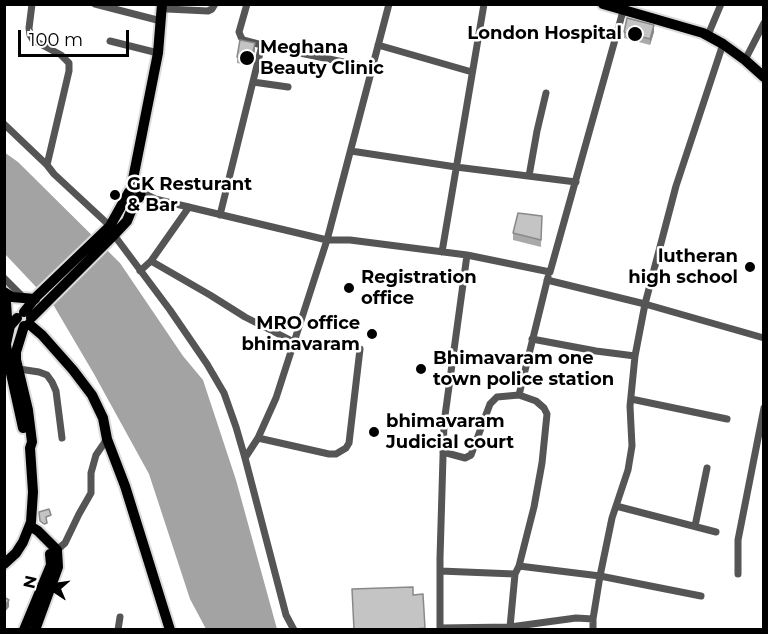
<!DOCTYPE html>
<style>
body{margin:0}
#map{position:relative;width:768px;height:634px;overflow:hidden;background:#fff;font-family:Montserrat,sans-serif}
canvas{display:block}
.frame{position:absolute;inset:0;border:6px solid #000;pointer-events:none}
.north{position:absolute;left:18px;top:556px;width:60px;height:60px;-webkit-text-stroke:4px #fff;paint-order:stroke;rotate:283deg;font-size:16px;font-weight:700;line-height:24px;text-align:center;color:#000}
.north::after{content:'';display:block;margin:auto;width:21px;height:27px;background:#000;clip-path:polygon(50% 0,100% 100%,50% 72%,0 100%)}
.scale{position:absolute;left:18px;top:30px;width:111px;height:27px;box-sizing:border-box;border:3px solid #000;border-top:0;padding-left:8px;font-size:18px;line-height:21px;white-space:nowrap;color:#000;-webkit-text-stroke:4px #fff;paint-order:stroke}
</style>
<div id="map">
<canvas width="768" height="634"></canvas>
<div class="frame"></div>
<div class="north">N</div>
<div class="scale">100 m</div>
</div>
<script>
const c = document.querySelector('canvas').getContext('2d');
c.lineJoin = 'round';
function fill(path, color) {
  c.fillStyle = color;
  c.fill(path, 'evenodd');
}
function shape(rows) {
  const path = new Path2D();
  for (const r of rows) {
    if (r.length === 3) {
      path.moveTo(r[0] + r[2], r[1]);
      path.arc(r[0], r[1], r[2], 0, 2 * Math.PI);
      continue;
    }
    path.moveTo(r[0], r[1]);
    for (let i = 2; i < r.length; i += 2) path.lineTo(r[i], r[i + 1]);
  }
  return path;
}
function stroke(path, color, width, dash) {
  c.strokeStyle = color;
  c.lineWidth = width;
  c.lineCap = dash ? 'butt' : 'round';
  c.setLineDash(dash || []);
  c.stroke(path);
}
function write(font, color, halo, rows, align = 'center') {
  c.font = font + ' Montserrat,sans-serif';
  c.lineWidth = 5;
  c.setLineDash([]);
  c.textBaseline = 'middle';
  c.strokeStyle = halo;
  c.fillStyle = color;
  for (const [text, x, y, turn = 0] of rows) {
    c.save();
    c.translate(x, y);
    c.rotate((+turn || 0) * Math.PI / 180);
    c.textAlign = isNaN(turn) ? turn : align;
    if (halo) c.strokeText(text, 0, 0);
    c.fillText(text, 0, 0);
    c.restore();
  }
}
const water = shape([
 [4,152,18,162,120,263,183,356,203,380,236,480,277,629,206,629,190,599,149,474,94,374,54,306,5,254]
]);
const minor = shape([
 [32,4,29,28,30,35,33,40,61,55,69,63,69,71,47,165,54,174,110,226],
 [95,4,161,21],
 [167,9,208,11,212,9,215,4],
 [708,35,721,4],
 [110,41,158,53],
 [262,45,372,68],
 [378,45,472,72],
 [745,60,764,23],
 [253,82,288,87],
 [4,124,47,165],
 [351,151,456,167,576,182],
 [529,176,537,131,546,93],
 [139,191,155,199,327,240,350,240,467,255],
 [220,215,262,45,243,40,241,37,239,32,247,4],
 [114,235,170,310,207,364,224,393,236,427,245,458,286,615,294,630],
 [442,252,484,4],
 [151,261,210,295,245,317,294,342],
 [140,271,151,261,189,207],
 [4,278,24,298],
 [547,280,645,304,764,338],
 [532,339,596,351,635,356],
 [4,369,19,369,39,372,47,375,52,382,56,391,62,438],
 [519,395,548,277],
 [631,399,727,419],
 [258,438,329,454,336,454,346,448,349,443,360,349],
 [443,452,465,458,471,455,490,404,497,397,519,395,536,401,544,408,547,414,542,463,534,507,519,566,515,574,510,627],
 [245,458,258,438,276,398,327,240,389,4],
 [616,506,716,532],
 [695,526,707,468],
 [53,551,57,550,65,543,79,514,91,493,91,473,96,455,107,439],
 [519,566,600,576,701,596],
 [440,571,515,574],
 [738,574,738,540,764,408],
 [440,628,510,627,576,618,593,619],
 [118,630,120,617],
 [440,630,440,558,444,423,467,255,550,272,625,4],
 [593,630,593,619,600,576,612,518,628,470,632,446,630,406,635,356,645,304,676,186,723,44]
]);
const primary = shape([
 [603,4,703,33,723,44,745,60,764,77],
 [4,292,12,297,35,299],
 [29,324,42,335,73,370,92,395,103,418,107,439,125,486,170,630],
 [30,526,38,531,57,550,58,567,35,630],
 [24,630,51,565,50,554]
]);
const trunk = shape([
 [135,194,5.5],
 [131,189,158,53,162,4],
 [6,302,8,333],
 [24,312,36,297,110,226,129,192],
 [17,318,10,326,6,344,8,360,23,428],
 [31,318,111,238,127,221,136,199],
 [4,564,16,553,23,542,31,522,33,492,30,448,32,442,28,410,16,360,16,352,24,326]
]);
const wall = shape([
 [624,32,654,32,650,45,624,38],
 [255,50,251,66,237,63,237,57],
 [542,216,541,247,513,240,513,233]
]);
const shadedWall = shape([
 [654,25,654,32,650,45,650,39],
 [255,43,255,50,251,66,251,60],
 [9,600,9,607,4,613,4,607]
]);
const building = shape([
 [627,18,654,25,650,39,624,32,627,18],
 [240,40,255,43,251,60,237,57,240,40],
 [518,213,542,216,541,240,513,233,518,213],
 [49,509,51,515,46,517,47,523,44,524,40,521,39,512,49,509],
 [413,587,413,595,423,594,425,628,406,630,354,630,352,589,413,587],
 [4,597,9,600,4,607,4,597]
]);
const markers = [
 [635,34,8,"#000"],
 [247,58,8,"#000"],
 [115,195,6,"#000"],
 [750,267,6,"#000"],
 [349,288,6,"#000"],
 [372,334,6,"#000"],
 [421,369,6,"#000"],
 [374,432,6,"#000"]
];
const poiNames = [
 ["London Hospital",622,34,"right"],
 ["Meghana",260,48],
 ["Beauty Clinic",260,69],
 ["GK Resturant",127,185],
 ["& Bar",127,206],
 ["lutheran",738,257,"right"],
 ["high school",738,278,"right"],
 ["Registration",361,278],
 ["office",361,299],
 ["MRO office",360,324,"right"],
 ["bhimavaram",360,345,"right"],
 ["Bhimavaram one",433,359],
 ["town police station",433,380],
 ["bhimavaram",386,422],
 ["Judicial court",386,443]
];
fill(water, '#a3a3a3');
stroke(primary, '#dbdbdb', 14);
stroke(trunk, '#dbdbdb', 14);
stroke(minor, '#555', 7);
stroke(primary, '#000', 10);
stroke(trunk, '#000', 10);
fill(wall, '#a9a9a9');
fill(shadedWall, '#898989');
fill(building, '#c4c4c4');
stroke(building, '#898989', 1.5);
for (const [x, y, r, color] of markers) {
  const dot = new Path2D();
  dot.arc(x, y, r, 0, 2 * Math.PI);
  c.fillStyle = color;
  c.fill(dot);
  stroke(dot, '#fff', 2);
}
write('bold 18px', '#000', '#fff', poiNames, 'left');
</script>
